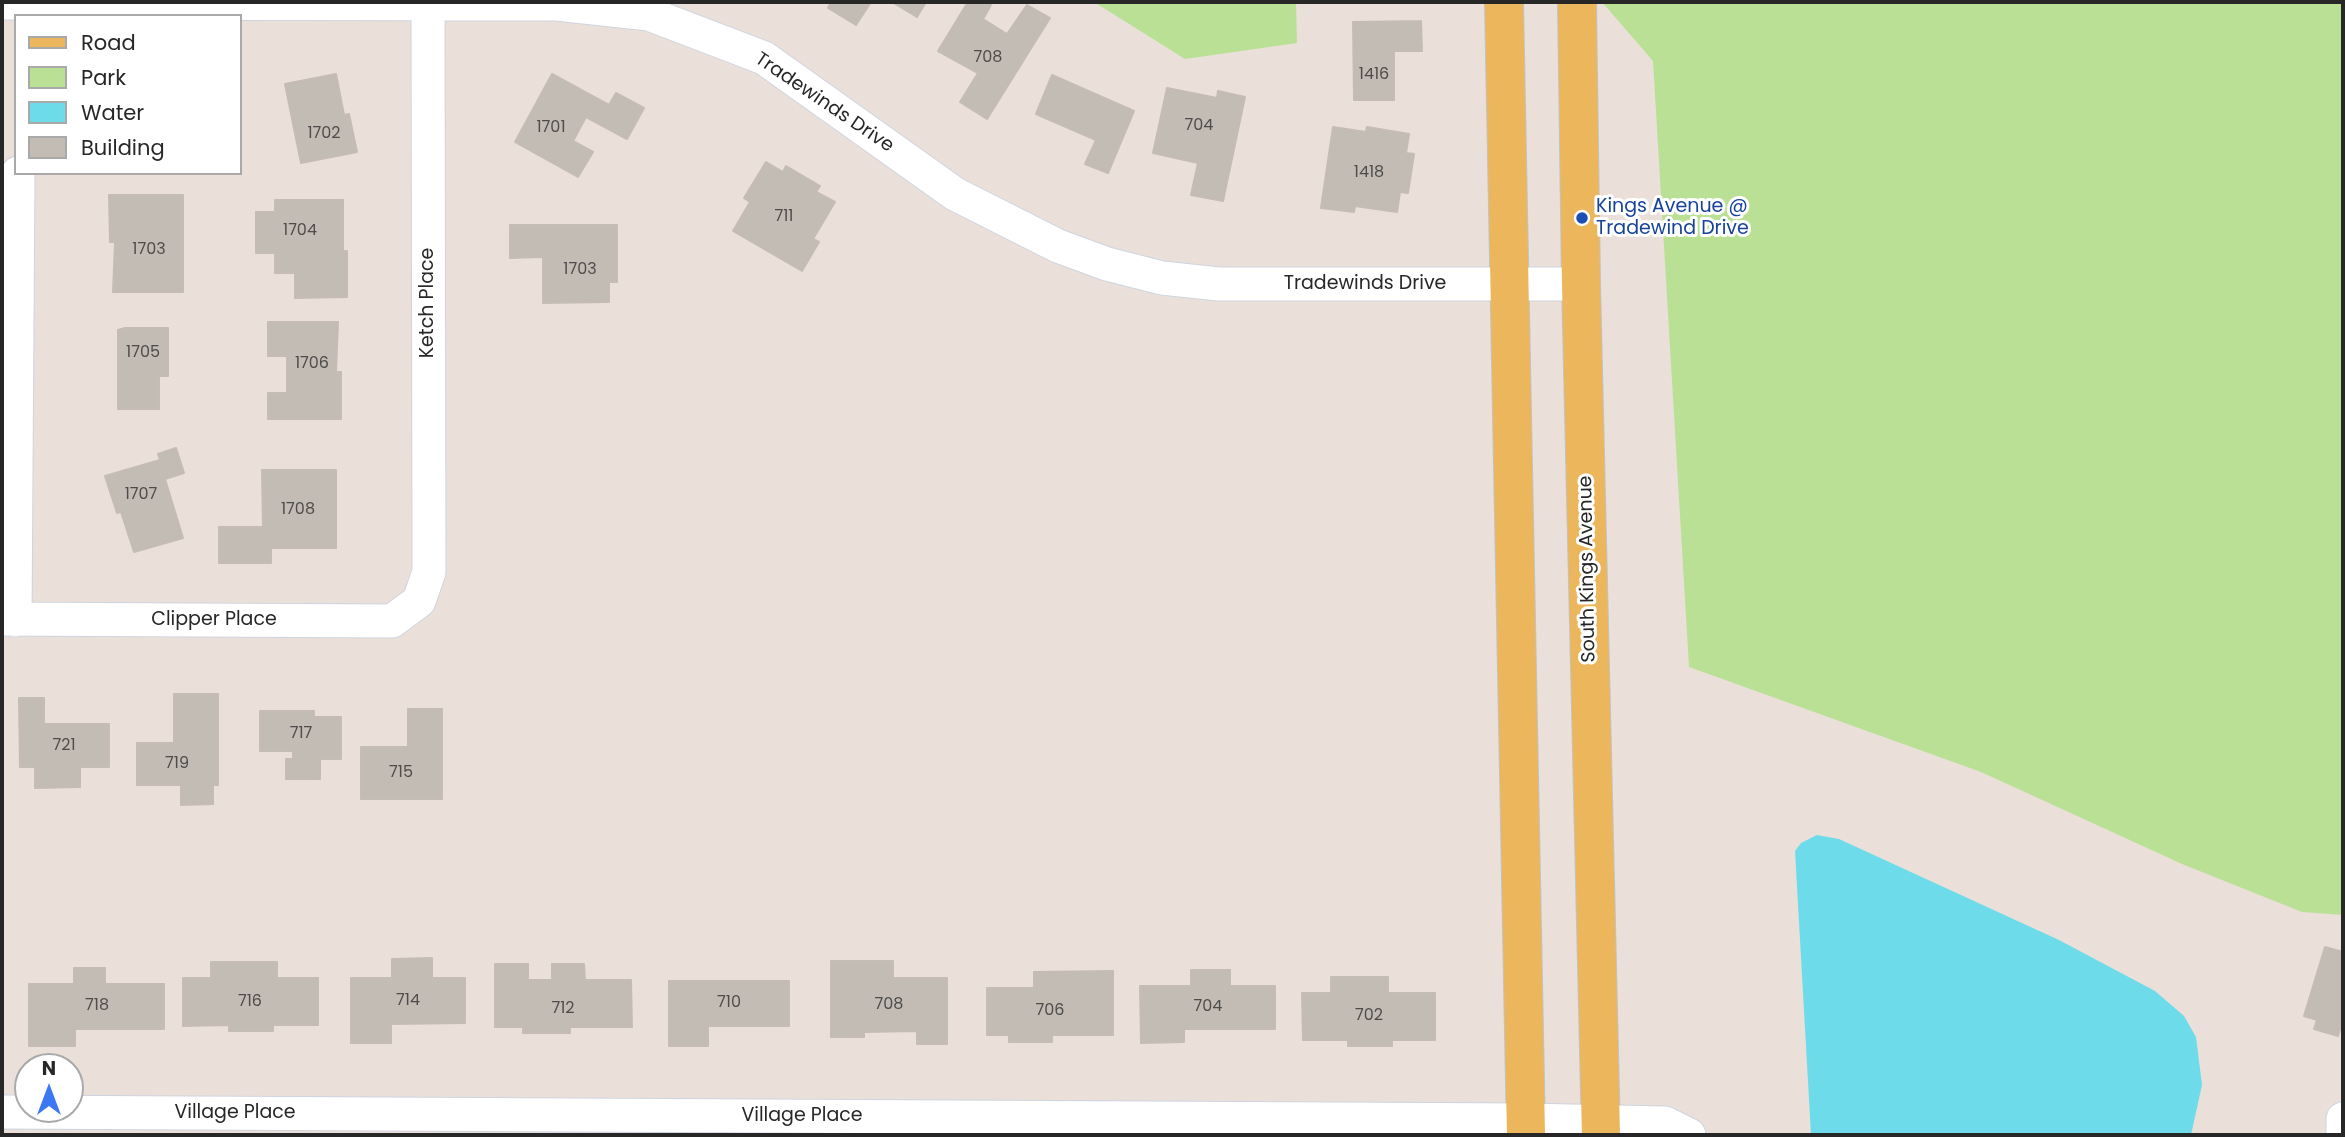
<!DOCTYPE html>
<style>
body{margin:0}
#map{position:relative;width:2345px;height:1137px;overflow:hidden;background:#eae0d9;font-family:Poppins,sans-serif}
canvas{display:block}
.frame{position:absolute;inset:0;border:4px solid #272727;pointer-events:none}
.legend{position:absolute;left:14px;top:14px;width:228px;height:161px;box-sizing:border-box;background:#fff;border:2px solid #a9a9a9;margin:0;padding:9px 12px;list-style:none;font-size:21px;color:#272727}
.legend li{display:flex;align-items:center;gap:14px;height:35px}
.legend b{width:35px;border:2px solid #a9a9a9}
.north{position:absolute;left:14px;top:1053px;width:70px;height:70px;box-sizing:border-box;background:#fff;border:2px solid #a9a9a9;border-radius:50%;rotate:0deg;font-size:19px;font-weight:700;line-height:28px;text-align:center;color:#272727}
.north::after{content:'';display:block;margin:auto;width:24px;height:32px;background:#3c78f4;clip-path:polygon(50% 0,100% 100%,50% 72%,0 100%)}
</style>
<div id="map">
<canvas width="2345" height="1137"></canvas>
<div class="frame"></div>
<ul class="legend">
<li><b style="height:9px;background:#ecb65c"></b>Road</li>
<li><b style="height:19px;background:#bae096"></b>Park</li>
<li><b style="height:19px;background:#6edbea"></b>Water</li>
<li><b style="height:19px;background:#c2bcb5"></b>Building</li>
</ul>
<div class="north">N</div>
</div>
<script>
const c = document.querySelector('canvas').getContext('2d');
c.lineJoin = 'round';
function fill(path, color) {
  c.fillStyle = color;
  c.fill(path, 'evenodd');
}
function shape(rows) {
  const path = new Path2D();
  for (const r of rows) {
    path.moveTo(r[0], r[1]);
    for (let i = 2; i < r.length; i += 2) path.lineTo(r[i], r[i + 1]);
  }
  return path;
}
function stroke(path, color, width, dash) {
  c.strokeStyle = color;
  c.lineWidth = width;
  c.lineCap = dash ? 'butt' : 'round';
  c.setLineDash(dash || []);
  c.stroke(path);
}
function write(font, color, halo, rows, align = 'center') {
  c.font = font + ' Poppins,sans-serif';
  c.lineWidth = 6;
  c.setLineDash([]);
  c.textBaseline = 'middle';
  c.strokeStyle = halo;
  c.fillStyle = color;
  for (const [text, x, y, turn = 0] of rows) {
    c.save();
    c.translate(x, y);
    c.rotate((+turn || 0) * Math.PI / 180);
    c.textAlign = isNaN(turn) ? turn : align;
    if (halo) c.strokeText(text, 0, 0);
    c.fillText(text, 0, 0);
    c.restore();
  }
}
const green = shape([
 [1094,2,1296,2,1297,43,1185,59],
 [1602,2,2343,2,2343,915,2302,912,2182,864,1981,772,1689,667,1653,61]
]);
const water = shape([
 [1817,835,1839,839,2059,940,2155,991,2184,1016,2196,1037,2202,1085,2191,1135,1811,1135,1795,851,1801,843]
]);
const building = shape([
 [831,2,871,2,856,25,828,8,831,2],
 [892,2,926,2,917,17,892,2],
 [968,2,986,2,991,5,983,19,1007,34,1027,5,1050,18,987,119,960,102,978,73,938,51,968,2],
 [1421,21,1422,51,1394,51,1394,100,1354,100,1353,22,1421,21],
 [336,74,344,115,349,114,357,152,301,163,285,84,336,74],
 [552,74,609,105,616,93,644,108,627,139,586,117,573,141,593,152,578,177,515,142,552,74],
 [1052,75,1134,111,1108,173,1085,164,1096,140,1036,114,1052,75],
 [1167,88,1217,98,1218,91,1245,97,1223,201,1191,195,1198,163,1153,153,1167,88],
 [1333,127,1366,132,1367,127,1409,134,1406,153,1414,154,1408,193,1400,192,1397,212,1355,206,1354,212,1321,208,1333,127],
 [766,162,783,172,786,166,820,186,816,192,835,202,813,239,819,242,802,271,733,231,750,202,744,198,766,162],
 [109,195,183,195,183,292,113,292,115,242,110,242,109,195],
 [275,200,343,200,343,251,347,251,347,297,295,298,295,273,275,273,275,253,256,253,256,212,275,212,275,200],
 [510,225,617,225,617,282,609,282,609,302,543,303,543,257,510,258,510,225],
 [268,322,338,322,336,372,341,372,341,419,268,419,268,393,287,393,287,356,268,356,268,322],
 [125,328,168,328,168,376,159,376,159,409,118,409,118,330,125,328],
 [176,448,184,473,165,479,183,538,134,552,121,512,117,513,105,476,160,460,158,454,176,448],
 [262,470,336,470,336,548,271,548,271,563,219,563,219,527,263,527,262,470],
 [174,694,218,694,218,785,213,785,213,804,181,805,181,785,137,785,137,743,174,743,174,694],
 [19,698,44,698,44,724,109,724,109,767,80,767,80,787,35,788,35,767,20,767,19,698],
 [408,709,442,709,442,799,361,799,361,747,408,747,408,709],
 [260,711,314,711,314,717,341,717,341,759,320,759,320,779,286,779,286,759,293,759,293,751,260,751,260,711],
 [2325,947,2343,952,2343,1027,2341,1026,2338,1036,2314,1029,2317,1020,2304,1016,2325,947],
 [432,958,432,978,465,978,465,1023,391,1024,391,1043,351,1043,351,978,392,978,392,959,432,958],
 [831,961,893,961,893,978,947,978,947,1044,917,1044,917,1031,864,1032,864,1037,831,1037,831,961],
 [211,962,277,962,277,978,318,978,318,1025,273,1025,273,1031,229,1031,229,1025,183,1026,183,978,211,978,211,962],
 [495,964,528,964,528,980,552,980,552,964,584,964,585,980,631,980,632,1027,570,1027,570,1033,523,1033,523,1027,495,1027,495,964],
 [74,968,105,968,105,984,164,984,164,1029,75,1029,75,1046,29,1046,29,984,74,984,74,968],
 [1191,970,1230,970,1230,986,1275,986,1275,1029,1184,1029,1184,1042,1141,1043,1140,986,1191,986,1191,970],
 [1113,971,1113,1035,1052,1035,1052,1042,1009,1042,1009,1035,987,1035,987,988,1034,988,1034,972,1113,971],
 [1331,977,1388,977,1388,993,1435,993,1435,1040,1392,1040,1392,1046,1348,1046,1348,1040,1303,1040,1302,993,1331,993,1331,977],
 [669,981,789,981,789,1026,708,1026,708,1046,669,1046,669,981]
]);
const minor = shape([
 [2,3,557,4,649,14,764,58,955,194,1058,246,1107,264,1162,278,1219,284,1581,284],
 [2,619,392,621,419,601,429,572,428,3],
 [15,620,18,173],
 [2,1112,1526,1120,1665,1123,1689,1135],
 [2343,1135,2343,1119]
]);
const major = shape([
 [1504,2,1526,1135],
 [1577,2,1581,284,1601,1135]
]);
const markers = [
 [1582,218,7,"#1a4fb4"]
];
const numberNames = [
 ["708",988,58],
 ["1416",1374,75],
 ["704",1199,126],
 ["1701",551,128],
 ["1702",324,134],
 ["1418",1369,173],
 ["711",784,217],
 ["1704",300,231],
 ["1703",149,250],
 ["1703",580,270],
 ["1705",143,353],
 ["1706",312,364],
 ["1707",141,495],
 ["1708",298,510],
 ["717",301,734],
 ["721",64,746],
 ["719",177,764],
 ["715",401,773],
 ["714",408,1001],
 ["716",250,1002],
 ["710",729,1003],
 ["708",889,1005],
 ["718",97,1006],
 ["704",1208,1007],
 ["712",563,1009],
 ["706",1050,1011],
 ["702",1369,1016]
];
const streetNames = [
 ["Tradewinds Drive",824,103,34],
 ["Tradewinds Drive",1365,284],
 ["Ketch Place",428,303,-90],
 ["South Kings Avenue",1588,569,-91],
 ["Clipper Place",214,620],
 ["Village Place",235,1113],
 ["Village Place",802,1116]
];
const transitNames = [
 ["Kings Avenue @",1596,207],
 ["Tradewind Drive",1596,229]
];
fill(green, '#bae096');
fill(water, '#6edbea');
fill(building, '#c2bcb5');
stroke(building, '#c5bcb3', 2);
stroke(minor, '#ced4e0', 35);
stroke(major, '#c3c3c3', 40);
stroke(minor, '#fff', 33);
stroke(major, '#ecb65c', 38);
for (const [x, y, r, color] of markers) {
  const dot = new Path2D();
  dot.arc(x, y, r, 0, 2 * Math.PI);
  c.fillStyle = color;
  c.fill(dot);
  stroke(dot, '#fff', 2.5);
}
write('16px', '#4e4c4a', null, numberNames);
write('19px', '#272727', '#fff', streetNames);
write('19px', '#164399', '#fff', transitNames, 'left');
</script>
